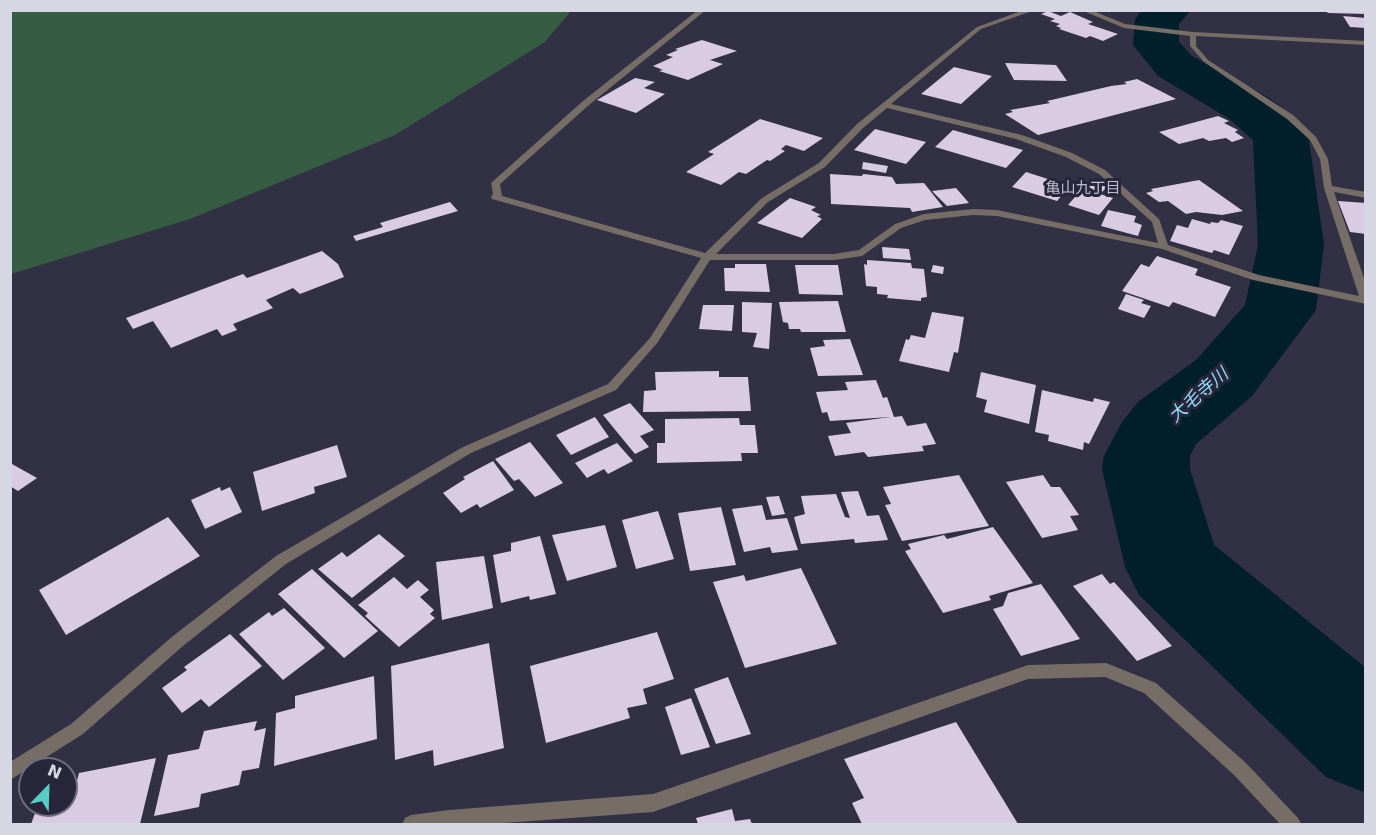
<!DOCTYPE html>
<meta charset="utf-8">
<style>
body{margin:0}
#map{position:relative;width:1376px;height:835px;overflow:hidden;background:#313044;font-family:"DejaVu Sans",sans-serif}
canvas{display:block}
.frame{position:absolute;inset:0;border:12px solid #d7d7e3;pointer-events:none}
.north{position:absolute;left:18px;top:757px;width:60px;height:60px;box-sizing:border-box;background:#27263a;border:2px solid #6d6d7e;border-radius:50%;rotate:23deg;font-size:16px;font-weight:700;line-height:24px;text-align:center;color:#d7d7e3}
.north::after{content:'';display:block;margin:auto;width:21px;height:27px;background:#56cec3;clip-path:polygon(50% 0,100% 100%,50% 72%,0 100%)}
</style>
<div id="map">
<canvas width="1376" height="835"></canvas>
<div class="frame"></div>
<div class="north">N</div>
</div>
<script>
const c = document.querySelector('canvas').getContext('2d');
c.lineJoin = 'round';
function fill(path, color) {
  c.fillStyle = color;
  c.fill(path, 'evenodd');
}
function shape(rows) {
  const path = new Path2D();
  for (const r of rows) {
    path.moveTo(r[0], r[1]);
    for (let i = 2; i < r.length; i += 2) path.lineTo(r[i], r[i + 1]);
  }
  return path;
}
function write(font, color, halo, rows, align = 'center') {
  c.font = font + ' "DejaVu Sans","Noto Sans JP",sans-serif';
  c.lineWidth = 6;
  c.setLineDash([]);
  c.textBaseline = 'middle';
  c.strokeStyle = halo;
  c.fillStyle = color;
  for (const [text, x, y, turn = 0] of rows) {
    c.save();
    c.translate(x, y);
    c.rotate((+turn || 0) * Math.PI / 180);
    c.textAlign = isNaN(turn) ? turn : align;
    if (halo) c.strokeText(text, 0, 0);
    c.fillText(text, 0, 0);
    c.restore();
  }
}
const green = shape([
 [11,10,571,10,571,11,545,42,395,135,190,219,11,274]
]);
const river = shape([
 [1141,10,1191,10,1179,24,1179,42,1192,56,1266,96,1287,111,1309,140,1324,245,1316,310,1252,396,1196,444,1190,456,1190,469,1214,545,1366,668,1366,793,1326,777,1139,595,1125,567,1102,469,1104,456,1122,422,1138,402,1196,360,1245,305,1258,245,1253,140,1228,118,1158,76,1133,45,1135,20,1141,10]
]);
const building = shape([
 [1325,10,1362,10,1365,14,1328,13],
 [1048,11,1061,16,1070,12,1093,22,1088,24,1118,34,1103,41,1090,36,1086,38,1059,29,1061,28,1056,26,1060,24,1050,21,1055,19,1041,14],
 [1343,16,1366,18,1366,28,1350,27],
 [702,40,737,51,710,60,723,64,688,80,659,71,663,70,653,66,673,57,666,55,678,50,675,49],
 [1005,63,1056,65,1067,81,1014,80],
 [954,67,992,76,961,104,921,94],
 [635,78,655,82,644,88,665,94,636,113,597,100],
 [1137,79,1176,99,1038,135,1005,114,1013,112,1010,110,1050,103,1047,101,1111,86,1127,84,1124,82],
 [1218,116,1229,121,1224,123,1238,130,1235,132,1244,138,1232,142,1226,138,1209,141,1203,138,1179,144,1159,132],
 [760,119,823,138,804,151,786,145,781,149,785,151,770,161,767,160,746,174,739,172,721,185,686,172,714,154,708,152],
 [875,129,926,142,906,164,854,150],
 [953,130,1023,150,1006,168,935,147],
 [863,162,888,166,886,173,862,169],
 [1026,172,1070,186,1057,201,1012,187],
 [830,174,862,176,863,174,892,177,896,184,924,183,943,207,912,212,910,208,831,204],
 [1199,180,1243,211,1222,215,1196,212,1186,214,1168,201,1159,202,1146,193,1153,191,1151,189],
 [1089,181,1107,187,1100,194,1113,198,1099,215,1068,205],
 [956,188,969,203,947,206,932,191],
 [790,198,816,207,811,210,821,215,817,216,822,219,802,238,757,223],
 [1338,201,1366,203,1366,234,1350,232],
 [450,202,458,211,356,241,353,236,383,227,380,223],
 [1108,210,1136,216,1134,222,1142,225,1138,236,1101,226],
 [1192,219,1210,224,1211,222,1218,223,1221,220,1243,226,1229,255,1214,250,1212,253,1170,241,1177,225,1188,228],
 [882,247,909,249,911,260,883,258],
 [322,251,338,264,344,277,300,294,293,288,266,300,273,308,233,324,237,330,222,336,217,329,171,348,153,321,133,329,126,318,243,274,247,278],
 [1157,256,1198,269,1195,275,1231,287,1215,317,1173,302,1169,307,1122,291,1141,264,1149,267],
 [867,260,911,263,912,268,924,269,927,297,921,298,921,301,887,298,888,295,877,294,877,287,866,286,864,264,867,265],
 [735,264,766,264,770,292,725,291,724,268,735,268],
 [795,265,838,265,843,295,799,294],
 [933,265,944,267,943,274,931,272],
 [1126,294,1144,300,1141,303,1151,306,1144,318,1118,309],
 [838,301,846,332,801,332,800,329,789,329,788,323,783,322,779,302],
 [742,302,772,303,769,349,753,347,757,333,742,332],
 [703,305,734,305,732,331,699,329],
 [932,312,964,317,958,353,954,352,949,372,899,361,906,339,909,340,911,335,925,338],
 [850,339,863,375,818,376,810,348,825,346,823,340],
 [719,371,719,377,748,377,751,411,643,412,644,391,656,390,655,372],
 [981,372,1036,385,1029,424,984,412,987,400,976,397],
 [876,380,883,398,887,397,894,417,902,416,907,426,926,423,936,444,922,446,924,451,868,457,864,452,835,456,828,436,851,433,846,423,890,417,830,421,827,412,822,413,816,392,848,390,845,382],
 [1042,390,1093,402,1094,398,1110,402,1089,444,1084,442,1083,450,1048,441,1049,435,1035,432],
 [630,403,654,430,640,436,649,447,635,454,603,415],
 [595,417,609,437,571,455,556,435],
 [739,418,740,425,755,425,758,453,741,453,742,461,657,463,657,443,665,443,665,419],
 [530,442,563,483,535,497,519,479,514,481,495,459],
 [617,443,633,461,608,474,604,469,587,478,575,463],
 [337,445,347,477,314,487,315,493,262,511,253,472],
 [493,461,514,490,480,508,477,504,461,513,443,493,465,479,463,477],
 [12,464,37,478,18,491,10,486],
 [959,475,989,526,902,541,885,505,891,504,883,487],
 [1043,475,1051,487,1060,487,1079,515,1070,516,1078,530,1042,538,1006,482],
 [220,487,221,491,230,487,242,512,205,529,191,500],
 [858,491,867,516,879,515,888,540,855,543,854,539,801,544,794,517,805,514,801,496,836,494,845,517,850,518,841,492],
 [779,496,785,514,772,516,766,497],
 [762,505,766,520,787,518,798,550,772,553,770,547,744,552,732,509],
 [721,507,736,565,690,571,678,513],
 [658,511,674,559,636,569,622,520],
 [168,517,200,556,66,635,39,590],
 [605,525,617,567,567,581,552,535],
 [993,527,1033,583,989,596,991,600,943,613,905,551,911,549,908,544,944,535,947,539],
 [379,534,405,556,352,598,318,569,342,552,347,557],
 [540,536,556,594,530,600,529,596,501,603,493,555,511,551,511,543],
 [484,556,493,608,442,620,436,562],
 [801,568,837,644,745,668,713,582,744,575,746,581],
 [312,569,378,631,344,658,278,594],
 [1102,574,1110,584,1114,582,1172,646,1137,661,1073,586],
 [394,577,407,589,418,580,429,590,420,597,434,610,430,614,435,618,399,647,365,616,368,613,358,605],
 [1041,584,1080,639,1021,656,993,609,1003,606,1008,593],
 [284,608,325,648,283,680,239,634,269,612,272,616],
 [657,632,674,679,643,689,647,704,627,708,630,718,546,743,530,666],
 [230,634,262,666,209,707,201,699,182,713,162,688,187,670,184,667],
 [489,643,504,748,434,766,433,750,395,760,391,666],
 [374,676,377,739,274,766,276,713,295,708,295,696],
 [728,677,751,734,716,744,694,689],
 [691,698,710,747,681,755,665,707],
 [257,721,254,731,266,728,259,768,242,771,239,785,201,794,199,807,154,816,168,755,199,749,204,731],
 [956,722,1018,824,862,824,852,803,864,798,844,759],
 [156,758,140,824,31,824,38,805,66,805,66,797,73,796,79,773],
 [732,809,735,821,750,819,752,824,698,824,696,818]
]);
const minor = shape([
 [698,10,706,10,589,105,500,184,502,196,705,253,762,198,819,163,857,124,977,27,1024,10,1035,10,981,29,891,104,1022,135,1072,153,1105,170,1159,219,1168,245,1259,275,1359,296,1324,188,1320,159,1310,140,1287,119,1204,62,1190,46,1190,36,1124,28,1081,10,1091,10,1125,24,1193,32,1366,41,1366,45,1196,36,1196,46,1208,60,1293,115,1316,137,1328,159,1332,186,1366,192,1366,198,1334,192,1366,284,1366,304,1253,280,1162,249,997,216,973,215,925,220,901,228,862,256,834,260,710,260,658,342,616,390,471,453,286,564,183,646,83,734,10,780,10,762,71,724,173,636,276,556,463,447,608,384,650,338,701,258,492,199,491,197,493,194,491,183,583,101,698,10],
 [887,108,1016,139,1066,157,1099,174,1152,222,1158,243,997,210,973,209,924,214,895,224,859,250,834,254,716,254,768,202,825,167,863,128,887,108],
 [1106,663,1156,683,1246,763,1298,818,1301,824,1280,824,1234,775,1144,693,1105,677,1028,679,653,812,491,824,402,824,405,818,411,815,449,810,653,794,1028,665,1106,663]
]);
const farNeighbourhoodnames = [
 ["亀山九丁目",1083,189]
];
const waterNames = [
 ["大毛寺川",1199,396,-41]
];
fill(green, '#365d43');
fill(river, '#001f2a');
fill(building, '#d9cbe2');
fill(minor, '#776d67');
write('15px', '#bebed7', '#27263a', farNeighbourhoodnames);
write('italic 18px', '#8fdaf7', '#27263a', waterNames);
</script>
